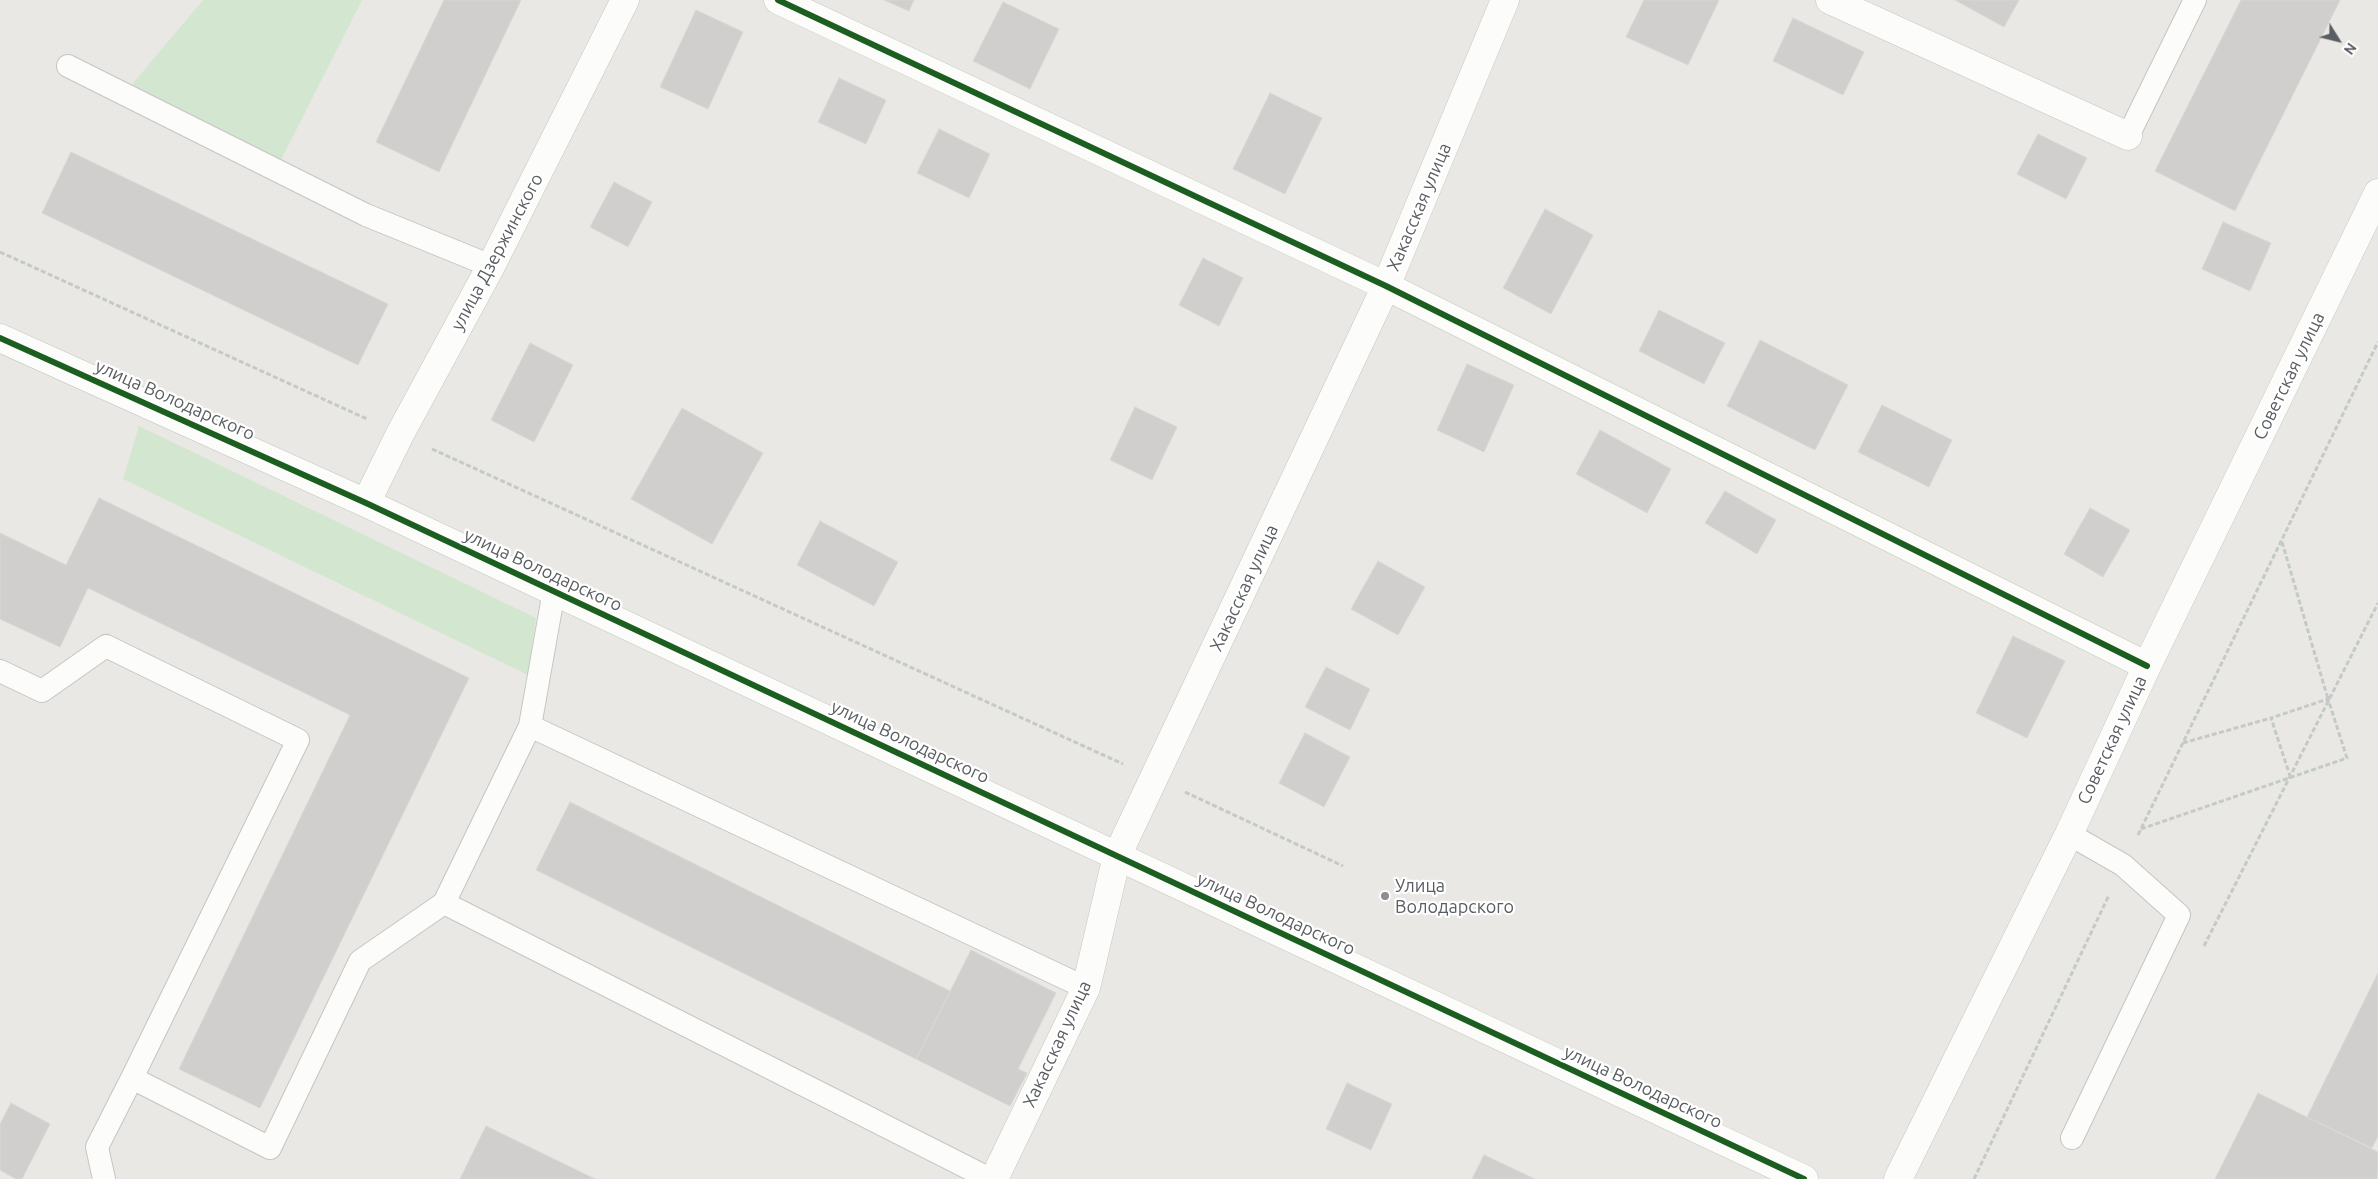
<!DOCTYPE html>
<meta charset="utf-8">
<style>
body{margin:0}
#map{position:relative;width:2378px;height:1179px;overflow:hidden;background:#eae8e4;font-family:Ubuntu,sans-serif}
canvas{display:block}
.north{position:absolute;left:2313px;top:15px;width:50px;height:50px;-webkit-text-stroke:4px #fff;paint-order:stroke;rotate:126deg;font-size:14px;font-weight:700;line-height:20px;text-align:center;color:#5a5e62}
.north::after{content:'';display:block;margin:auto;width:18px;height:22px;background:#5a5e62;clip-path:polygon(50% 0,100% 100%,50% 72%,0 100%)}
</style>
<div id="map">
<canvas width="2378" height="1179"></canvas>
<div class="north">N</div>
</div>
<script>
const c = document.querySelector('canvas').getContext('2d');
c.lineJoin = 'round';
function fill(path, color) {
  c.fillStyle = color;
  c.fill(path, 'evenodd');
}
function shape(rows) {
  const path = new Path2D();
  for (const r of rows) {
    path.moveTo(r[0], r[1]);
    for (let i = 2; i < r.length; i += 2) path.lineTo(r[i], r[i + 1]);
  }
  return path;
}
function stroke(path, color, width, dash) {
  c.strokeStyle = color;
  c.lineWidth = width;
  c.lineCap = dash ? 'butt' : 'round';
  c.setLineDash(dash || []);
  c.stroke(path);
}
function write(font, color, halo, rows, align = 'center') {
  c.font = font + ' Ubuntu,sans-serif';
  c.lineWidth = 4.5;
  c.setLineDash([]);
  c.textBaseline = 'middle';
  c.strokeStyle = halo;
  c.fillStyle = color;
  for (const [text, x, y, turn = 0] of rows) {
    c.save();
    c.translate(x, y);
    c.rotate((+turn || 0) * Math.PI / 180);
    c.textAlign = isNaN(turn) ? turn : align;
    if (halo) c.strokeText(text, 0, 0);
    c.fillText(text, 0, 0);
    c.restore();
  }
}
const green = shape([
 [203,0,362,0,276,170,124,94],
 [139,426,536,618,528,675,123,479]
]);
const building = shape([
 [444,0,521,0,439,172,376,142,444,0],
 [884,0,914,0,909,11,884,0],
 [1644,0,1719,0,1688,65,1626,37,1644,0],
 [1955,0,2019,0,2004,27,1955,0],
 [2241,0,2340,0,2235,211,2155,171,2241,0],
 [1003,2,1059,29,1030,89,973,61,1003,2],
 [696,10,743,32,708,109,660,87,696,10],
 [1793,18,1864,52,1843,95,1773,61,1793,18],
 [839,78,886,100,866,144,818,122,839,78],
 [1270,93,1322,118,1285,194,1233,169,1270,93],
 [939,129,990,154,969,198,917,173,939,129],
 [2038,134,2087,158,2066,199,2017,174,2038,134],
 [71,152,388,304,358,365,42,213,71,152],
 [614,182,652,202,628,247,590,227,614,182],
 [1545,209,1593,235,1551,314,1503,288,1545,209],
 [2223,222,2271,243,2250,291,2202,269,2223,222],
 [1203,258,1243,278,1219,326,1179,305,1203,258],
 [1659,310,1725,343,1704,384,1639,351,1659,310],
 [1760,340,1848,385,1815,450,1727,406,1760,340],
 [530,343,573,365,534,442,491,420,530,343],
 [1467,364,1514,385,1484,452,1437,430,1467,364],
 [1882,405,1952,440,1929,487,1858,452,1882,405],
 [1135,407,1177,427,1152,480,1110,460,1135,407],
 [682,408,763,453,712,544,631,499,682,408],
 [1600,430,1671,469,1647,513,1576,474,1600,430],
 [1725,491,1776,520,1757,554,1705,523,1725,491],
 [99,498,469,678,260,1108,179,1069,350,715,88,588,60,647,0,619,0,533,66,565,99,498],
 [2090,508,2130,530,2103,577,2064,554,2090,508],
 [820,521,898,562,874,606,797,565,820,521],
 [1378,561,1425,587,1398,635,1351,609,1378,561],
 [2013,636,2065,661,2027,738,1976,713,2013,636],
 [1326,667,1370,689,1350,730,1305,707,1326,667],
 [1305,733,1350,757,1324,807,1279,783,1305,733],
 [570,802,950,991,916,1059,536,870,570,802],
 [971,950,1056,993,1018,1069,1027,1073,1010,1106,916,1059,971,950],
 [2378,973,2378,1136,2372,1148,2307,1117,2378,973],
 [1347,1083,1392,1104,1371,1150,1326,1129,1347,1083],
 [2258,1093,2378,1152,2377,1179,2215,1179,2258,1093],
 [11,1103,50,1124,22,1179,16,1179,0,1170,0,1124,11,1103],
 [486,1126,595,1179,460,1179,486,1126],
 [1484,1155,1535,1179,1472,1179,1484,1155]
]);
const path = shape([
 [0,252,367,419],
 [432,449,1123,764],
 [2282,542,2328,699],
 [2183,743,2271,718],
 [1185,792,1343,866],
 [2141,829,2347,758,2328,699,2271,718,2290,776],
 [2138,835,2378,342],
 [2204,946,2378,603],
 [1974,1179,2109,895]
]);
const lane = shape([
 [68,66,366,215,491,266],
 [2128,136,2195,0],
 [0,671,42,691,106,646,298,740,132,1078,270,1148,360,961,444,903,530,726,554,591],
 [530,726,1086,988],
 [2069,834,2123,865,2179,915,2072,1138],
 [444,903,990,1179],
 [104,1179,97,1147,132,1078]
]);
const street = shape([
 [778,0,1386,286,2147,666],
 [1830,0,2128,136],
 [0,338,366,503,1804,1179],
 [366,503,400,434,491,266,625,0],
 [994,1179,1086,988,1117,856,1386,286,1505,0],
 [1898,1179,2069,834,2147,666,2378,193]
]);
const cycleway = shape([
 [778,0,1386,286,2147,666],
 [0,338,366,503,1804,1179]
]);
const markers = [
 [1385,896,5,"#8c8e90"]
];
const streetNames = [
 ["Хакасская улица",1419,207,-67],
 ["улица Дзержинского",497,252,-62],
 ["Советская улица",2289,376,-64],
 ["улица Володарского",175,400,24],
 ["улица Володарского",543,570,25],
 ["Хакасская улица",1244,588,-65],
 ["Советская улица",2112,740,-65],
 ["улица Володарского",910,742,25],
 ["улица Володарского",1276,914,25],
 ["Хакасская улица",1057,1044,-65],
 ["улица Володарского",1643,1087,25]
];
const poiNames = [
 ["Улица",1395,886],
 ["Володарского",1395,907]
];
fill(green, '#d3e6cf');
fill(building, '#d1cfcd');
stroke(building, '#d9d7d4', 1);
stroke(lane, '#c5c5c4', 24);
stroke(street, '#c5c5c4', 29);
stroke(path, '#c4cac7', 3, [5, 2.5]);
stroke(lane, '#fcfcfb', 22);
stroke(street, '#fcfcfb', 28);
stroke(cycleway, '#1b5e20', 6);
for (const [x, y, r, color] of markers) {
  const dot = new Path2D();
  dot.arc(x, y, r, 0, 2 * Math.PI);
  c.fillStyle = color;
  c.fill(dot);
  stroke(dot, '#fff', 2);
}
write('18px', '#5a5e62', '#fff', streetNames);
write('18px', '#5a5e62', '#fff', poiNames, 'left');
</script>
